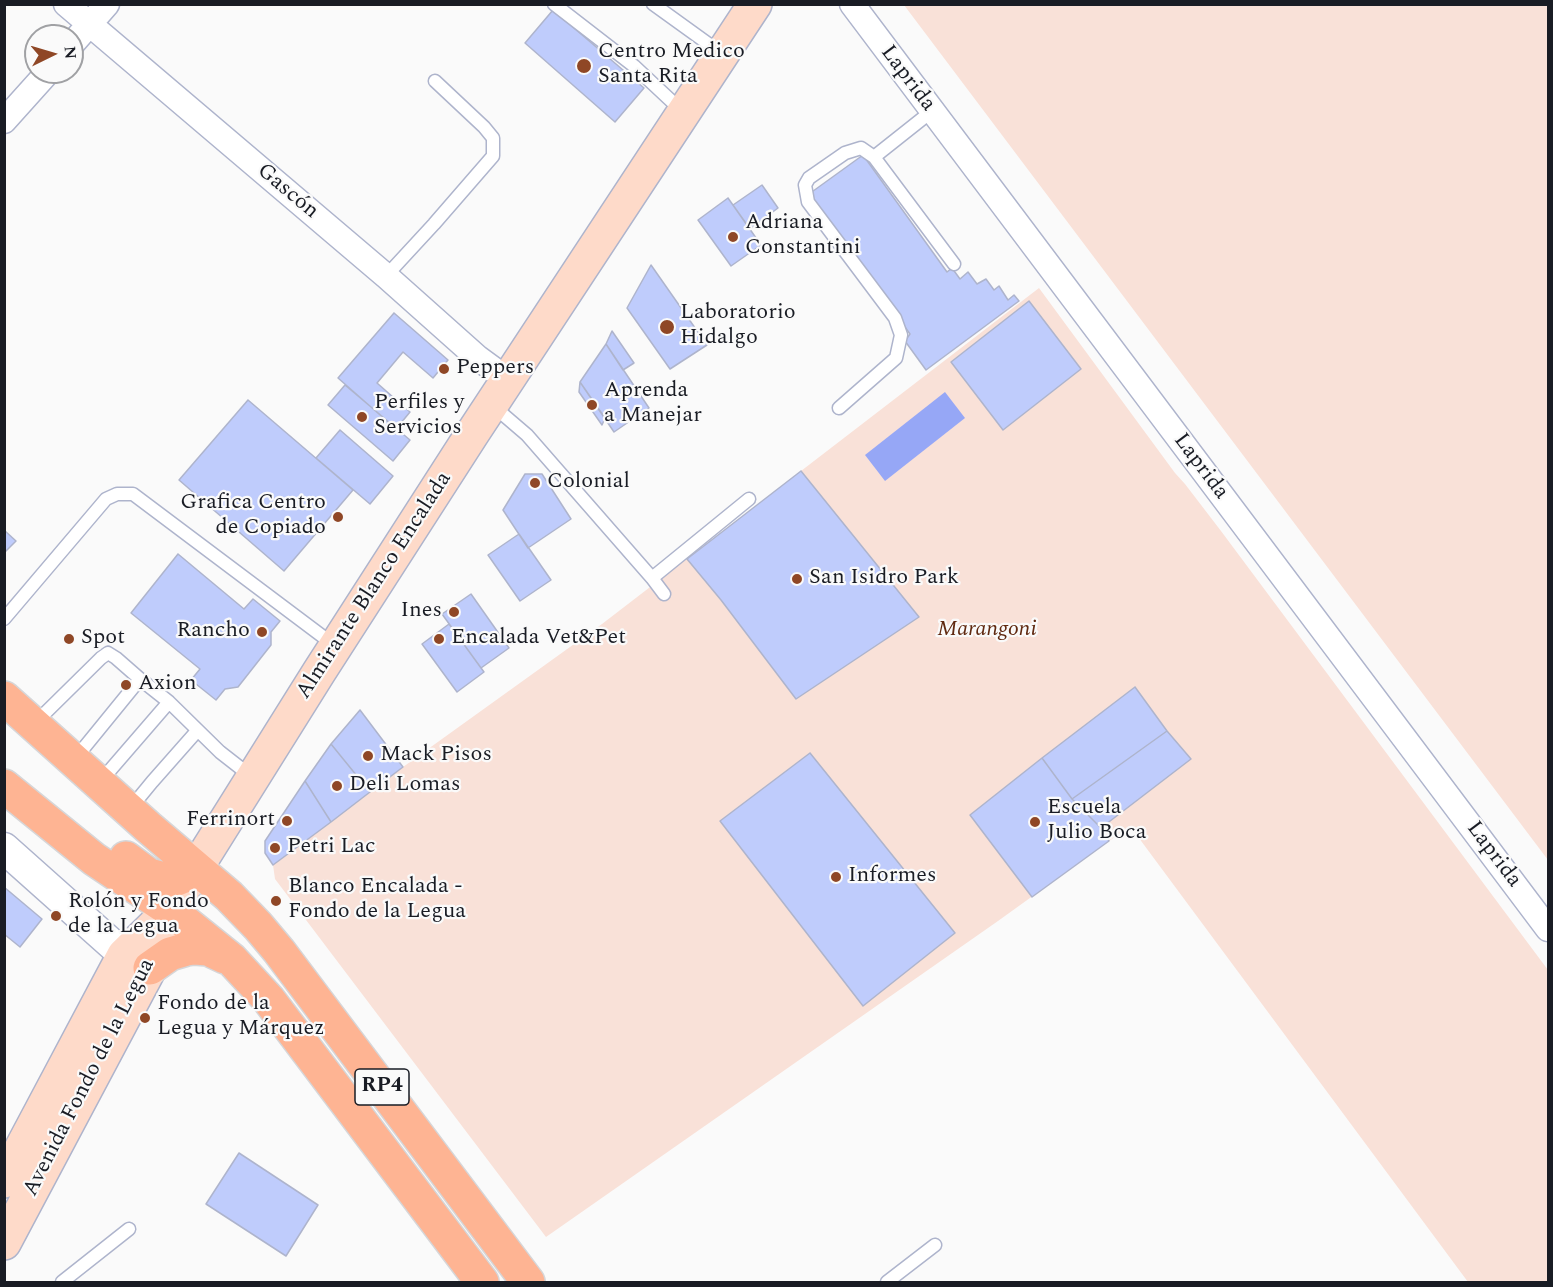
<!DOCTYPE html>
<meta charset="utf-8">
<style>
body{margin:0}
#map{position:relative;width:1553px;height:1287px;overflow:hidden;background:#fafafa;font-family:Spectral,serif}
canvas{display:block}
.frame{position:absolute;inset:0;border:6px solid #191c24;pointer-events:none}
.north{position:absolute;left:24px;top:24px;width:60px;height:60px;box-sizing:border-box;background:#fafafa;border:2px solid #a0a1a4;border-radius:50%;rotate:85deg;font-size:16px;font-weight:700;line-height:24px;text-align:center;color:#191c24}
.north::after{content:'';display:block;margin:auto;width:21px;height:27px;background:#8f4726;clip-path:polygon(50% 0,100% 100%,50% 72%,0 100%)}
</style>
<div id="map">
<canvas width="1553" height="1287"></canvas>
<div class="frame"></div>
<div class="north">N</div>
</div>
<script>
const c = document.querySelector('canvas').getContext('2d');
c.lineJoin = 'round';
function fill(path, color) {
  c.fillStyle = color;
  c.fill(path, 'evenodd');
}
function shape(rows) {
  const path = new Path2D();
  for (const r of rows) {
    path.moveTo(r[0], r[1]);
    for (let i = 2; i < r.length; i += 2) path.lineTo(r[i], r[i + 1]);
  }
  return path;
}
function stroke(path, color, width, dash) {
  c.strokeStyle = color;
  c.lineWidth = width;
  c.lineCap = dash ? 'butt' : 'round';
  c.setLineDash(dash || []);
  c.stroke(path);
}
function write(font, color, halo, rows, align = 'center') {
  c.font = font + ' Spectral,serif';
  c.lineWidth = 4.5;
  c.setLineDash([]);
  c.textBaseline = 'middle';
  c.strokeStyle = halo;
  c.fillStyle = color;
  for (const [text, x, y, turn = 0] of rows) {
    c.save();
    c.translate(x, y);
    c.rotate((+turn || 0) * Math.PI / 180);
    c.textAlign = isNaN(turn) ? turn : align;
    if (halo) c.strokeText(text, 0, 0);
    c.fillText(text, 0, 0);
    c.restore();
  }
}
const green = shape([
 [904,5,1548,5,1548,860],
 [1039,288,1175,473,1185,484,1221,531,1548,970,1548,1282,1468,1282,1130,826,998,921,546,1237,275,879,273,865,403,767,602,624]
]);
const water = shape([
 [945,392,965,418,885,481,865,455]
]);
const building = shape([
 [553,10,644,88,615,122,525,43,553,10],
 [863,155,947,272,952,268,960,279,968,272,977,284,986,279,994,290,999,286,1008,300,1014,295,1019,301,926,370,905,341,910,334,809,194,863,155],
 [762,185,778,208,750,229,733,205,762,185],
 [728,198,761,245,731,266,698,220,728,198],
 [651,265,707,345,670,369,627,308,651,265],
 [1029,301,1081,369,1003,430,951,362,1029,301],
 [394,313,448,360,433,378,403,352,377,383,410,412,396,429,338,378,394,313],
 [612,331,634,363,623,370,606,344,612,331],
 [606,344,649,408,614,432,580,382,606,344],
 [580,382,605,418,602,425,579,392,580,382],
 [345,385,410,440,393,461,328,405,345,385],
 [248,400,353,490,284,571,179,480,248,400],
 [340,430,393,476,370,504,316,458,340,430],
 [801,471,919,617,796,699,721,600,687,559,801,471],
 [525,474,542,474,571,519,528,548,503,510,525,474],
 [4,530,16,541,4,553,4,530],
 [519,534,551,580,520,601,488,555,519,534],
 [178,554,244,609,253,599,280,621,271,632,271,645,238,687,225,689,216,700,191,680,200,669,131,613,178,554],
 [471,594,509,648,481,668,442,614,471,594],
 [449,624,484,672,457,692,422,644,449,624],
 [1135,687,1167,731,1072,799,1042,758,1135,687],
 [360,710,403,767,370,792,331,744,360,710],
 [1167,731,1191,759,1101,828,1072,799,1167,731],
 [331,744,370,792,331,822,305,781,331,744],
 [810,753,955,933,863,1006,720,821,810,753],
 [1042,758,1072,799,1101,828,1109,841,1032,897,970,815,1042,758],
 [305,781,331,822,273,865,265,853,265,841,305,781],
 [4,887,42,919,20,947,4,934,4,887],
 [239,1153,318,1205,286,1256,206,1204,239,1153]
]);
const service = shape([
 [554,4,634,66,682,111],
 [653,4,721,53],
 [874,157,954,264],
 [386,276,434,224,493,156,493,138,484,127,435,81],
 [492,405,527,435,652,578,664,594],
 [839,408,896,358,901,335,895,318,808,202,805,185,809,178,845,153,861,148,874,157,932,111],
 [652,578,749,499],
 [4,619,106,499,117,494,133,494,334,645],
 [35,723,101,658,108,653,116,658,140,679,169,702,220,752,252,777],
 [74,760,140,679],
 [99,783,169,702],
 [129,810,152,782,197,731],
 [62,1282,129,1229],
 [887,1282,935,1245]
]);
const minor = shape([
 [66,4,386,276,478,358,508,380],
 [852,4,1548,929],
 [72,44,107,4],
 [4,121,48,72]
]);
const tertiary = shape([
 [4,848,124,955]
]);
const secondary = shape([
 [4,1181,124,955,170,910,319,672,472,434,755,4],
 [4,1243,150,968,160,940]
]);
const primary = shape([
 [4,698,148,827,229,896,258,926,279,951,528,1282],
 [4,786,94,859,170,910,231,959,269,1000,482,1282],
 [126,858,149,875,164,879,177,879,189,874,196,868],
 [150,968,170,954,187,949,195,948,208,949,225,957]
]);
const markers = [
 [584,66,8,"#8f4726"],
 [733,237,6,"#8f4726"],
 [667,327,8,"#8f4726"],
 [444,369,6,"#8f4726"],
 [592,405,6,"#8f4726"],
 [362,417,6,"#8f4726"],
 [535,483,6,"#8f4726"],
 [338,517,6,"#8f4726"],
 [797,579,6,"#8f4726"],
 [454,612,6,"#8f4726"],
 [262,632,6,"#8f4726"],
 [69,639,6,"#8f4726"],
 [439,639,6,"#8f4726"],
 [126,685,6,"#8f4726"],
 [368,756,6,"#8f4726"],
 [337,786,6,"#8f4726"],
 [287,821,6,"#8f4726"],
 [1035,822,6,"#8f4726"],
 [275,848,6,"#8f4726"],
 [836,877,6,"#8f4726"],
 [276,901,6,"#8f4726"],
 [56,916,6,"#8f4726"],
 [145,1018,6,"#8f4726"]
];
const shields = [
 [382,1087,54]
];
const shieldNames = [
 ["RP4",382,1087]
];
const poiNames = [
 ["Centro Medico",598,53],
 ["Santa Rita",598,78],
 ["Adriana",745,224],
 ["Constantini",745,249],
 ["Laboratorio",680,314],
 ["Hidalgo",680,339],
 ["Peppers",456,369],
 ["Aprenda",604,392],
 ["a Manejar",604,417],
 ["Perfiles y",374,404],
 ["Servicios",374,429],
 ["Colonial",547,483],
 ["Grafica Centro",326,504,"right"],
 ["de Copiado",326,529,"right"],
 ["San Isidro Park",809,579],
 ["Ines",442,612,"right"],
 ["Rancho",250,632,"right"],
 ["Spot",81,639],
 ["Encalada Vet&Pet",451,639],
 ["Axion",138,685],
 ["Mack Pisos",380,756],
 ["Deli Lomas",349,786],
 ["Escuela",1047,809],
 ["Julio Boca",1047,834],
 ["Ferrinort",275,821,"right"],
 ["Petri Lac",287,848],
 ["Informes",848,877],
 ["Blanco Encalada -",288,888],
 ["Fondo de la Legua",288,913],
 ["Rolón y Fondo",68,903],
 ["de la Legua",68,928],
 ["Fondo de la",157,1005],
 ["Legua y Márquez",157,1030]
];
const streetNames = [
 ["Laprida",907,79,53],
 ["Gascón",287,192,40],
 ["Laprida",1200,467,53],
 ["Almirante Blanco Encalada",375,586,-57],
 ["Laprida",1493,855,53],
 ["Avenida Fondo de la Legua",90,1078,-63]
];
const parkNames = [
 ["Marangoni",987,631]
];
fill(green, '#f9e1d8');
fill(water, '#96a7f6');
fill(building, '#bfccfc');
stroke(building, '#aeb4cc', 1.5);
stroke(service, '#aeb4cc', 15);
stroke(minor, '#aeb4cc', 27);
stroke(tertiary, '#aeb4cc', 33);
stroke(secondary, '#aeb4cc', 36);
stroke(primary, '#d6d6d8', 36);
stroke(service, '#fff', 12);
stroke(minor, '#fff', 24);
stroke(tertiary, '#fff', 30);
stroke(secondary, '#fedac9', 33);
stroke(primary, '#feb493', 33);
for (const [x, y, r, color] of markers) {
  const dot = new Path2D();
  dot.arc(x, y, r, 0, 2 * Math.PI);
  c.fillStyle = color;
  c.fill(dot);
  stroke(dot, '#fafafa', 2);
}
for (const [x, y, w] of shields) {
  const box = new Path2D();
  box.roundRect(x - w / 2, y - 18, w, 36, 4.5);
  c.fillStyle = '#fafafa';
  c.fill(box);
  stroke(box, '#191c24', 1.5);
}
write('bold 21px', '#191c24', null, shieldNames);
write('22px', '#191c24', '#fafafa', poiNames, 'left');
write('22px', '#191c24', '#fafafa', streetNames);
write('italic 22px', '#602910', '#fafafa', parkNames);
</script>
